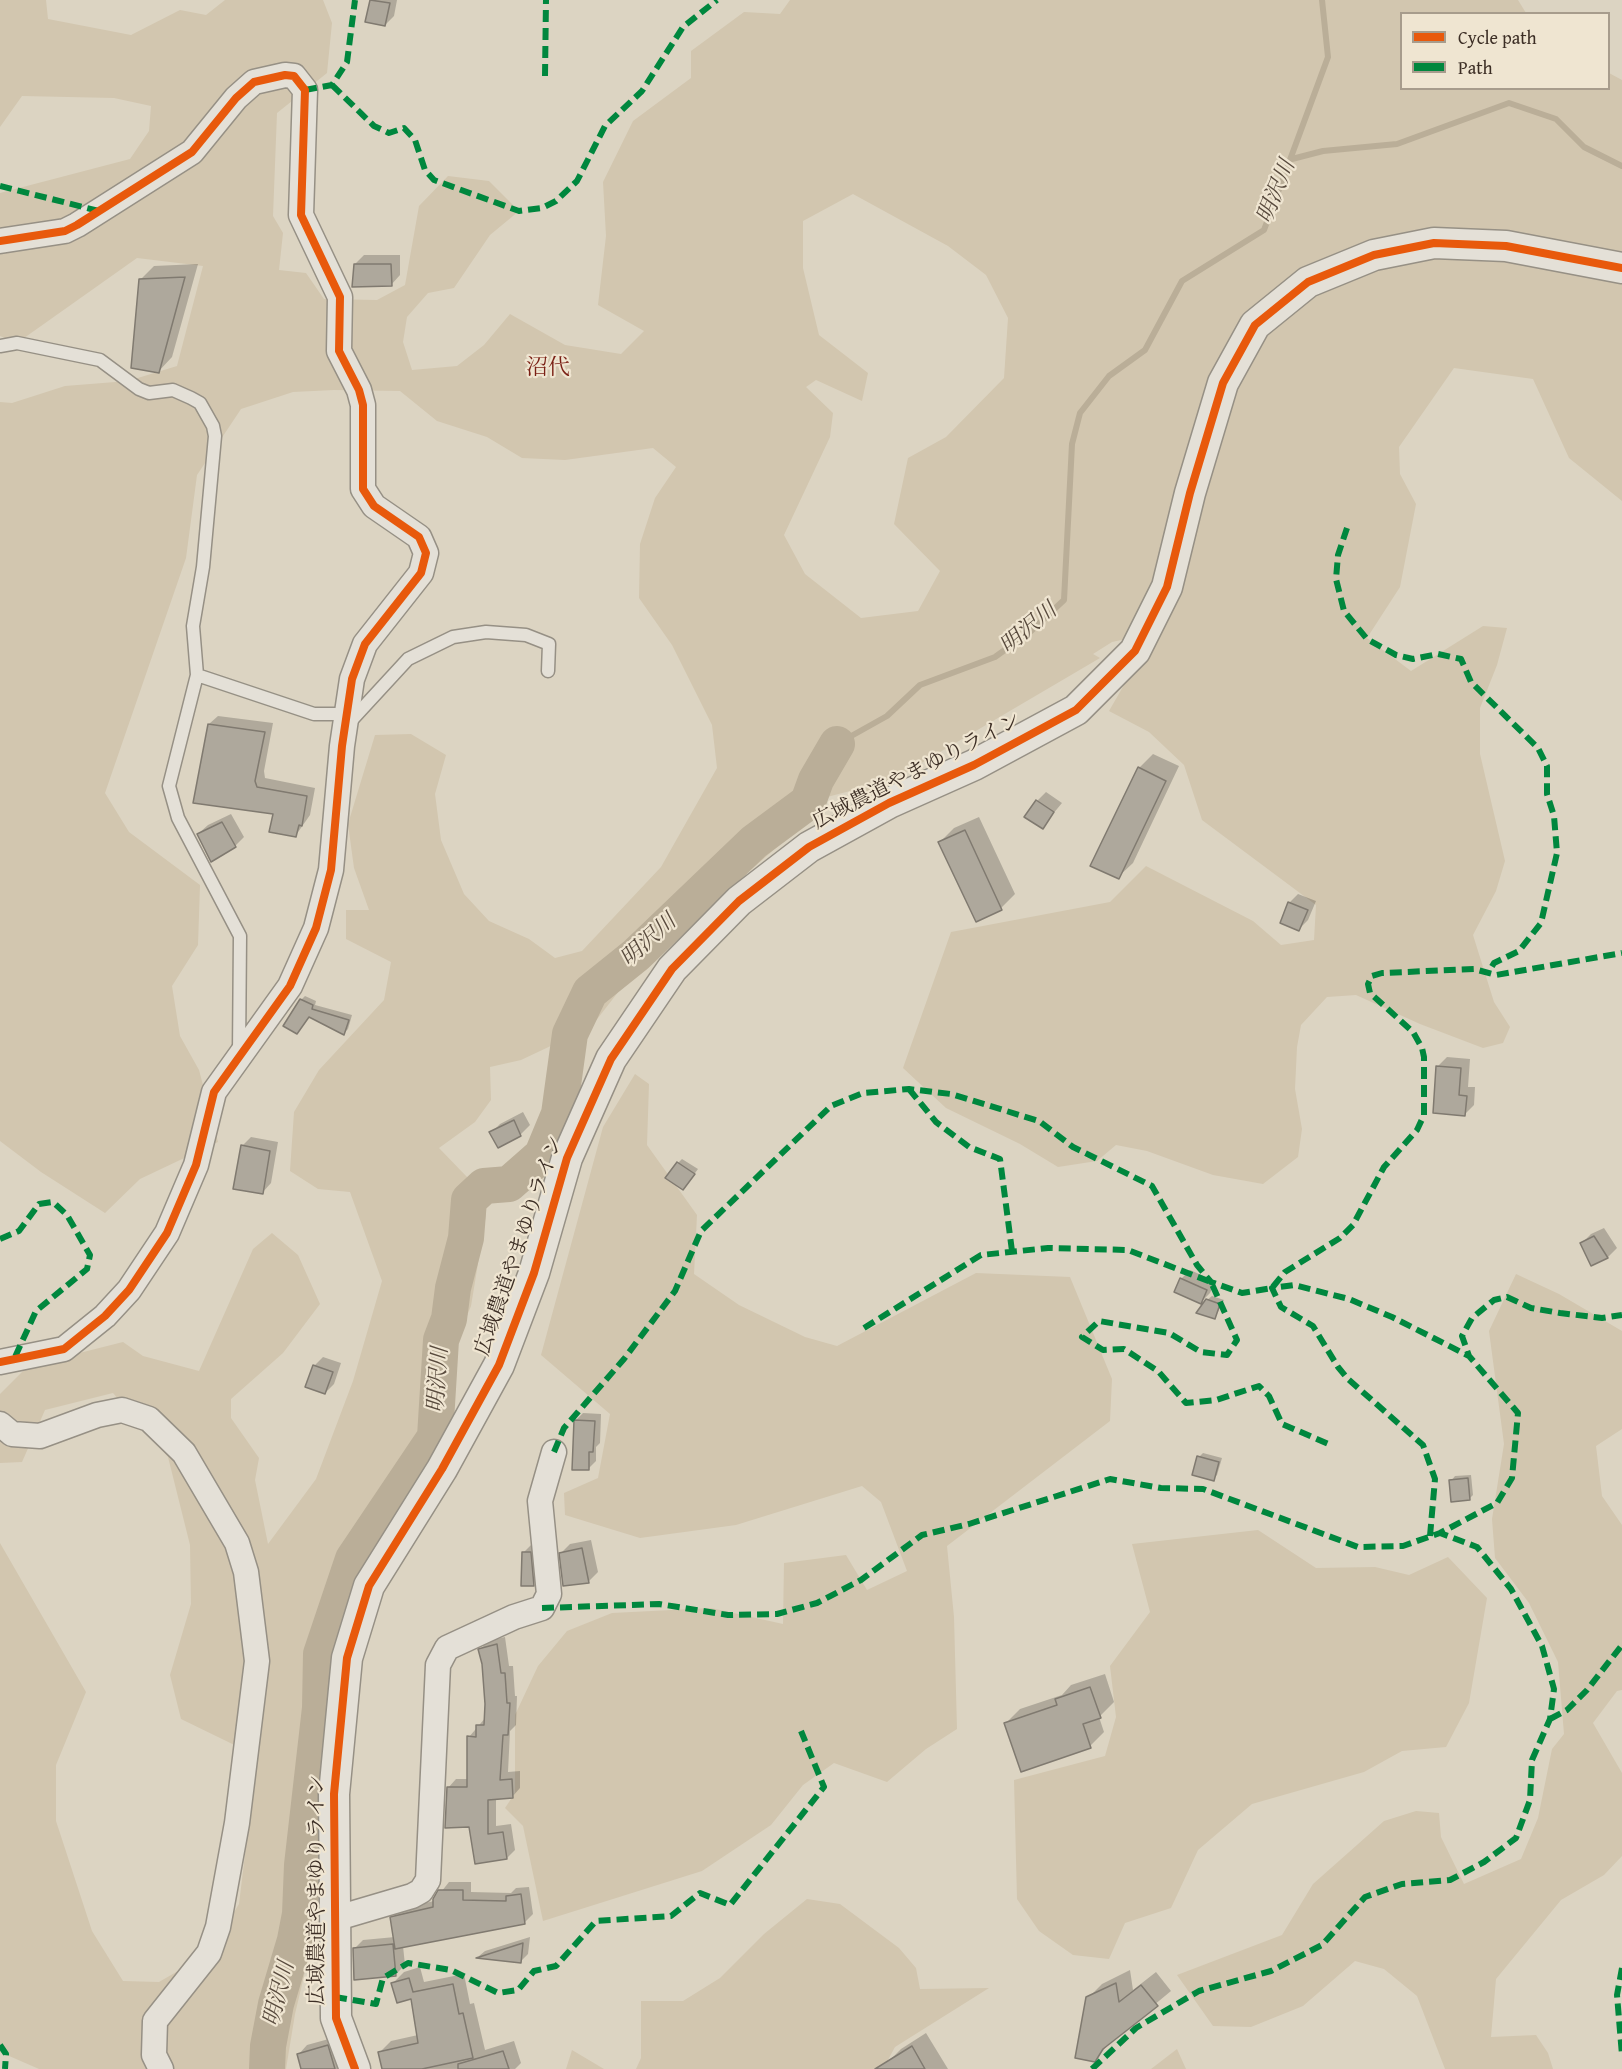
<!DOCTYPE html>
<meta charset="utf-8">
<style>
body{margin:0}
#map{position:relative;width:1622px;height:2069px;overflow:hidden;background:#dcd4c2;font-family:"Gentium Book Plus",serif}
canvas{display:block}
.legend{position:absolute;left:1400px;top:12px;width:210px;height:78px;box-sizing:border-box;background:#efe5d1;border:2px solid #a79c8c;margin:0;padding:8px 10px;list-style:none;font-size:18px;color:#3c2e25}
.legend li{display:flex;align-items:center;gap:12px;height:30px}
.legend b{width:30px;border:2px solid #a79c8c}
</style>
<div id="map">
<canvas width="1622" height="2069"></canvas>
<ul class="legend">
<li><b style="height:8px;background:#e8590c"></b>Cycle path</li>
<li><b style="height:8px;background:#00873e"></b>Path</li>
</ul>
</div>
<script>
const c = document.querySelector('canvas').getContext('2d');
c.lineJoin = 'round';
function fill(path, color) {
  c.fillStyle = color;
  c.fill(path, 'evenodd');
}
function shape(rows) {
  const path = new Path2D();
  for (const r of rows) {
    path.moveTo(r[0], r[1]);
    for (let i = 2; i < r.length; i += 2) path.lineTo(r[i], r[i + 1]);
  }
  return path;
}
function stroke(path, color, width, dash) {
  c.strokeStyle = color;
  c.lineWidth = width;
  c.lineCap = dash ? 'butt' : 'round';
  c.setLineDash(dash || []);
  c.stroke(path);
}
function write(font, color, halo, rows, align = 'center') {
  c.font = font + ' "Gentium Book Plus","Noto Serif JP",serif';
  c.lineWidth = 4.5;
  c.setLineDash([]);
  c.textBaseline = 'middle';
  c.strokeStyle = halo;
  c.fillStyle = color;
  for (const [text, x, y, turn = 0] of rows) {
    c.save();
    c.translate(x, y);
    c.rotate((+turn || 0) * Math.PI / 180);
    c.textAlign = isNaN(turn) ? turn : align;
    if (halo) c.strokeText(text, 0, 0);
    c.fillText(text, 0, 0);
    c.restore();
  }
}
const green = shape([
 [0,0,46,0,48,19,131,35,180,10,206,15,225,0,323,0,332,23,327,73,277,113,273,216,283,233,279,270,306,273,324,299,377,300,405,285,419,206,448,176,489,181,519,211,490,235,454,288,428,293,407,317,403,342,412,370,457,366,484,345,510,314,565,345,621,354,644,331,598,305,606,236,603,182,633,121,691,78,691,51,744,12,780,14,790,0,1518,0,1526,13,1402,14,1402,88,1608,88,1609,73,1622,80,1622,501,1569,458,1533,379,1454,368,1399,447,1400,474,1416,504,1400,587,1367,638,1411,671,1483,626,1507,628,1497,665,1480,708,1480,754,1505,861,1496,891,1473,935,1494,1002,1510,1027,1503,1043,1483,1048,1420,1024,1356,995,1327,997,1301,1025,1297,1047,1295,1089,1302,1129,1298,1157,1263,1184,1213,1175,1147,1151,1116,1145,1097,1161,1058,1167,1020,1144,946,1108,903,1068,951,932,1110,902,1146,866,1253,921,1281,945,1314,940,1316,905,1202,820,1184,765,1149,732,1109,711,1154,633,1112,642,1093,654,1100,658,855,802,850,791,808,802,777,847,633,973,591,1027,521,1060,490,1067,491,1100,475,1122,439,1148,467,1177,486,1215,471,1306,450,1357,442,1442,337,1649,316,1835,309,1955,295,2014,286,2069,39,2069,0,2052,0,1543,86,1692,56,1765,56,1821,92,1931,123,1981,159,1982,209,1953,239,1904,257,1756,181,1719,170,1675,191,1604,190,1545,168,1457,113,1393,45,1410,22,1462,0,1463,0,1394,28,1366,123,1342,143,1356,199,1371,253,1249,272,1233,298,1255,320,1304,283,1353,231,1399,231,1418,259,1458,255,1480,268,1544,316,1479,353,1381,382,1281,350,1192,318,1189,290,1171,294,1112,319,1070,384,1000,391,962,346,939,346,910,369,910,354,868,348,824,375,735,411,734,446,755,435,794,441,840,464,894,489,921,529,939,555,958,582,951,661,867,717,768,712,725,672,645,639,598,640,544,655,498,676,467,653,448,565,460,522,458,487,437,437,421,400,391,334,390,293,392,241,409,197,475,186,558,105,793,129,832,200,885,198,945,172,986,180,1036,199,1070,218,1142,140,1179,105,1213,41,1172,0,1141,0,402,12,403,65,386,128,381,177,366,203,266,137,258,17,343,0,336,0,193,130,159,149,131,151,106,114,98,22,96,0,127],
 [853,194,948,246,986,275,1008,318,1004,378,946,437,908,458,894,524,940,571,918,611,861,618,805,574,784,535,830,437,833,413,806,387,816,380,862,401,868,373,819,335,803,268,803,221],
 [635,1074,649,1084,647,1145,697,1215,694,1274,739,1305,805,1337,837,1346,976,1273,1070,1277,1112,1379,1110,1421,947,1546,954,1617,957,1729,926,1749,887,1782,834,1763,803,1785,771,1825,702,1871,543,1921,523,1826,505,1808,515,1793,515,1715,538,1666,567,1631,612,1613,711,1608,783,1624,784,1563,846,1555,867,1590,907,1571,881,1502,862,1486,736,1525,640,1538,565,1515,564,1493,598,1478,610,1414,541,1355,603,1127],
 [1516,1274,1559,1294,1622,1331,1622,1429,1596,1446,1602,1496,1622,1525,1622,1690,1617,1691,1593,1723,1622,1773,1622,1856,1604,1875,1561,1900,1496,1979,1491,2037,1536,2035,1548,2053,1553,2069,1445,2069,1417,1996,1384,1969,1355,1961,1303,2006,1251,2027,1213,2026,1177,1975,1282,1935,1313,1884,1384,1821,1416,1811,1439,1813,1441,1837,1464,1884,1521,1859,1538,1818,1552,1749,1564,1734,1558,1662,1529,1603,1495,1558,1492,1519,1504,1444,1489,1331],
 [1258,1530,1316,1568,1375,1567,1409,1575,1448,1557,1487,1598,1469,1703,1446,1747,1402,1751,1364,1772,1252,1804,1198,1850,1171,1908,1125,1923,1109,1959,1073,1955,1039,1931,1017,1899,1014,1780,1105,1756,1116,1717,1110,1666,1150,1612,1132,1544],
 [807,1899,840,1904,899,1948,916,1968,920,1989,989,1988,895,2047,883,2069,636,2069,641,2058,641,2001,683,2001,720,1978,764,1934],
 [1177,2049,1186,2069,1151,2069],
 [572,2050,604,2069,566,2069]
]);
const shadow = shape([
 [371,0,397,0,394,16,385,25,367,21],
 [364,255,400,255,400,275,391,285,355,264],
 [198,264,172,357,158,372,140,280,154,266],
 [218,716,273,723,264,771,265,778,315,788,310,815,296,835,274,812,209,724],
 [1153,754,1179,766,1133,863,1118,877,1139,768],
 [1046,792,1062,803,1042,827,1037,801],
 [231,814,244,837,235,846,198,834,208,825],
 [979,817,1015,894,1001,908,940,842,954,828],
 [1298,894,1316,901,1308,920,1299,929,1289,903],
 [305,996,316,1001,315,1005,352,1015,348,1029,344,1033,310,1015,301,1000],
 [1447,1057,1470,1059,1468,1087,1475,1087,1474,1105,1465,1114,1438,1066],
 [523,1112,530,1125,521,1134,499,1146,491,1133,500,1124],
 [251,1137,278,1142,271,1183,262,1193,242,1146],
 [682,1159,698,1169,687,1184,678,1163],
 [1604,1228,1617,1248,1608,1257,1592,1264,1582,1243,1591,1234],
 [1190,1270,1215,1281,1210,1293,1200,1303,1181,1279],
 [1212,1296,1224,1300,1215,1318,1207,1300],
 [323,1357,341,1363,334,1384,325,1393,314,1366],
 [583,1413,601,1414,600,1443,596,1447,596,1461,588,1469,576,1420],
 [1203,1453,1222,1458,1217,1475,1213,1479,1199,1457],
 [1471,1475,1473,1495,1469,1499,1451,1481,1455,1476],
 [591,1540,598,1572,589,1581,564,1584,561,1553,570,1544],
 [532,1544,542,1575,533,1584,523,1553],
 [505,1637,509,1666,513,1666,515,1696,517,1696,516,1725,510,1731,508,1772,520,1771,520,1788,512,1797,496,1798,496,1826,511,1824,515,1850,507,1858,470,1825,448,1788,456,1779,468,1779,469,1737,486,1717,484,1664,480,1650,488,1641],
 [1105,1674,1114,1702,1099,1717,1104,1732,1090,1746,1006,1723,1020,1709,1062,1695,1071,1685],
 [449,1882,471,1882,471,1892,511,1893,516,1888,529,1887,533,1914,524,1923,403,1946,405,1965,396,1974,354,1949,363,1940,395,1937,391,1918,400,1909,434,1901],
 [530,1937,528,1954,521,1961,479,1956,485,1951],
 [420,1967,424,1982,464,1974,470,2004,474,2003,485,2050,514,2041,521,2063,515,2069,383,2069,379,2053,391,2041,418,2035,412,1997,393,1983,404,1972],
 [1130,1970,1133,1990,1156,1972,1171,1991,1113,2039,1095,2060,1088,1998,1102,1984],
 [926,2033,948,2069,891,2069,887,2063,901,2049],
 [336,2037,346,2069,303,2069,299,2054,307,2045]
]);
const stream = shape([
 [1292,159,1323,151,1397,144,1509,103,1556,119,1584,147,1622,166],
 [837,744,887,716,920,685,995,657,1031,631,1064,600,1072,444,1080,413,1109,376,1145,350,1182,281,1264,230,1328,57,1322,0]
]);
const river = shape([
 [267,2069,268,2046,276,2004,295,1940,300,1914,302,1865,320,1708,321,1654,353,1559,435,1437,441,1340,449,1319,453,1288,466,1238,469,1200,484,1186,509,1184,542,1155,559,1114,570,1034,590,992,636,955,754,842,808,802,816,780,837,744]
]);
const building = shape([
 [370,0,390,3,385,26,365,22,370,0],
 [354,264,391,264,392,286,352,287,354,264],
 [185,277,159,373,131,368,139,279,185,277],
 [208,724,265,732,255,781,257,787,307,796,302,826,299,825,296,837,269,832,273,814,193,803,208,724],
 [1138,767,1166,781,1119,879,1090,866,1138,767],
 [1036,800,1054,812,1043,829,1024,817,1036,800],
 [222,822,236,847,211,862,197,834,222,822],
 [965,830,1002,910,976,922,938,842,965,830],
 [1288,902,1308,910,1299,931,1280,923,1288,902],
 [300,999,313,1005,312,1009,349,1020,344,1035,309,1017,297,1034,283,1026,300,999],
 [1436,1066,1461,1068,1459,1095,1467,1096,1465,1116,1433,1113,1436,1066],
 [514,1120,521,1136,498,1148,489,1132,514,1120],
 [241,1145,270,1151,263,1194,233,1189,241,1145],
 [677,1162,695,1174,683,1190,665,1178,677,1162],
 [1594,1236,1608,1258,1591,1266,1580,1243,1594,1236],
 [1180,1278,1207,1290,1201,1304,1174,1292,1180,1278],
 [1206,1299,1220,1304,1215,1319,1196,1313,1206,1299],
 [313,1365,333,1372,325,1394,305,1387,313,1365],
 [574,1420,595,1421,593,1452,589,1452,589,1470,572,1470,574,1420],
 [1197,1456,1219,1462,1214,1481,1192,1475,1197,1456],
 [1468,1478,1470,1500,1451,1502,1449,1480,1468,1478],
 [582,1548,589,1583,563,1586,559,1553,582,1548],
 [522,1552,531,1552,534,1586,521,1586,522,1552],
 [497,1644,501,1673,505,1673,507,1703,510,1703,508,1735,503,1735,500,1780,512,1779,513,1798,488,1800,488,1834,503,1832,507,1859,475,1864,469,1827,445,1828,447,1787,467,1787,467,1736,476,1737,476,1725,484,1725,485,1704,482,1664,478,1649,497,1644],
 [1090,1687,1101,1718,1083,1724,1091,1748,1021,1772,1004,1723,1057,1705,1055,1699,1090,1687],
 [438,1890,463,1890,463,1900,506,1901,506,1896,521,1894,525,1924,395,1949,390,1917,433,1907,433,1899,438,1890],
 [523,1943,521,1963,476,1958,523,1943],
 [393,1944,396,1976,354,1980,353,1948,393,1944],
 [409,1978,413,1992,453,1984,459,2014,463,2013,473,2058,422,2069,382,2069,378,2052,418,2043,411,1999,397,2003,391,1983,409,1978],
 [1116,1983,1119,2002,1141,1985,1158,2006,1103,2049,1095,2062,1075,2058,1086,1997,1116,1983],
 [328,2045,335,2069,301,2069,297,2054,328,2045],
 [912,2046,925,2069,875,2069,912,2046],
 [503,2051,509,2069,458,2069,458,2064,503,2051]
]);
const service = shape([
 [0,346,17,343,100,360,139,389,149,393,173,390,191,398,200,403,213,426,215,436,203,567,193,626,197,675,169,786,178,818,240,936,239,1053],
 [197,675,314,714,346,714],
 [349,723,408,659,453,637,486,632,526,635,549,644,548,671]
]);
const minor = shape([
 [0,241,65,231,77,225,192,152,236,98,254,82,285,75,294,76,305,90,301,215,340,297,339,351,359,390,363,405,363,489,374,506,419,537,426,553,421,573,365,644,352,679,342,746,331,870,316,928,290,986,214,1092,196,1165,167,1233,129,1290,105,1316,64,1349,0,1362],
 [0,1424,12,1434,40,1436,97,1415,122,1410,149,1419,184,1453,237,1543,246,1572,257,1661,237,1823,218,1927,209,1953,155,2021,154,2055,161,2069],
 [334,1919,412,1896,421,1891,428,1880,438,1665,447,1648,514,1617,542,1608,549,1594,540,1501,554,1452]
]);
const tertiary = shape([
 [355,2069,336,2018,334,1794,347,1658,369,1586,442,1469,499,1365,534,1273,567,1158,611,1059,672,969,739,901,809,847,889,803,974,765,1076,710,1135,651,1167,587,1190,493,1223,383,1255,325,1308,282,1374,255,1434,243,1506,246,1622,268]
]);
const quiet = shape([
 [545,76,546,0],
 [332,85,374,126,389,133,404,128,415,140,425,170,434,180,519,211,542,208,556,201,577,181,605,126,642,91,683,27,717,0],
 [305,90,332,85,347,62,355,0],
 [0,186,99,211],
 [1347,528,1338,555,1336,579,1344,611,1367,639,1396,655,1413,659,1438,654,1461,659,1471,682,1538,748,1547,766,1547,794,1554,816,1557,853,1541,923,1519,951,1494,963,1488,973],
 [909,1089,936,1122,969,1147,1000,1159,1012,1251],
 [0,1239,19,1231,39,1204,53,1202,67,1215,90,1255,87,1269,36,1311,15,1357],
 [864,1328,981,1255,1048,1248,1128,1250,1211,1282,1237,1340,1227,1355,1201,1352,1169,1333,1099,1321,1082,1337,1103,1350,1124,1349,1158,1371,1186,1403,1216,1400,1259,1386,1269,1396,1282,1424,1331,1445],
 [554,1452,564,1428,624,1359,675,1291,701,1231,831,1106,863,1093,909,1089,951,1094,1039,1121,1073,1147,1152,1186,1197,1265,1211,1282,1242,1293,1272,1288,1285,1272,1340,1238,1353,1225,1384,1167,1417,1130,1424,1115,1424,1057,1422,1048,1413,1032,1370,993,1368,984,1372,976,1382,973,1474,969,1496,975,1622,953],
 [1430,1536,1435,1479,1423,1445,1348,1379,1338,1367,1313,1326,1281,1307,1272,1288,1294,1285,1349,1299,1392,1317,1469,1356],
 [542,1608,659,1604,728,1615,777,1614,817,1603,861,1580,922,1535,969,1524,1110,1479,1161,1488,1203,1489,1358,1547,1403,1546,1440,1533,1497,1503,1512,1478,1518,1413,1469,1356,1462,1336,1472,1318,1494,1300,1507,1297,1531,1308,1560,1313,1602,1318,1622,1315],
 [1550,1719,1567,1710,1587,1690,1622,1645],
 [1622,1968,1617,1995,1622,2055],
 [335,1997,376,2004,383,1978,408,1963,451,1970,498,1993,518,1990,534,1971,556,1966,596,1921,671,1916,700,1893,730,1905,824,1787,801,1731],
 [0,2045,6,2054,5,2069],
 [1092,2069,1136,2028,1199,1991,1271,1971,1322,1945,1365,1897,1402,1884,1450,1880,1484,1862,1516,1838,1530,1800,1532,1760,1550,1719,1554,1689,1542,1646,1511,1589,1477,1547,1440,1533]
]);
const cycleway = shape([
 [0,241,65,231,77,225,192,152,236,98,254,82,285,75,294,76,305,90,301,215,340,297,339,351,359,390,363,405,363,489,374,506,419,537,426,553,421,573,365,644,352,679,342,746,331,870,316,928,290,986,214,1092,196,1165,167,1233,129,1290,105,1316,64,1349,0,1362],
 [355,2069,336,2018,334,1794,347,1658,369,1586,442,1469,499,1365,534,1273,567,1158,611,1059,672,969,739,901,809,847,889,803,974,765,1076,710,1135,651,1167,587,1190,493,1223,383,1255,325,1308,282,1374,255,1434,243,1506,246,1622,268]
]);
const streetNames = [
 ["広域農道やまゆりライン",917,772,-27],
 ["広域農道やまゆりライン",520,1246,-71],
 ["広域農道やまゆりライン",318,1890,-90]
];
const waterNames = [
 ["明沢川",1277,192,-68],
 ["明沢川",1029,629,-40],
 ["明沢川",649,941,-42],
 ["明沢川",439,1380,-86],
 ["明沢川",280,1994,-76]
];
const neighbourhoodNames = [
 ["沼代",548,368]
];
fill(green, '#d2c6af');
fill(shadow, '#0003');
stroke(stream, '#baae98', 6);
stroke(river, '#baae98', 36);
fill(building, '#aea89c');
stroke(building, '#807a70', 1.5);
stroke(service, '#969085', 15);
stroke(minor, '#969085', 27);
stroke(tertiary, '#969085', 33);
stroke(service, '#e4e0d7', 12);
stroke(minor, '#e4e0d7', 24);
stroke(tertiary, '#e4e0d7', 30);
stroke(quiet, '#00873e', 6, [12, 6]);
stroke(cycleway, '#e8590c', 8);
write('21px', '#3c2e25', '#efe5d1', streetNames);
write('italic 22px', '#584a3d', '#efe5d1', waterNames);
write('22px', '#7a1f14', '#efe5d1', neighbourhoodNames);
</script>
